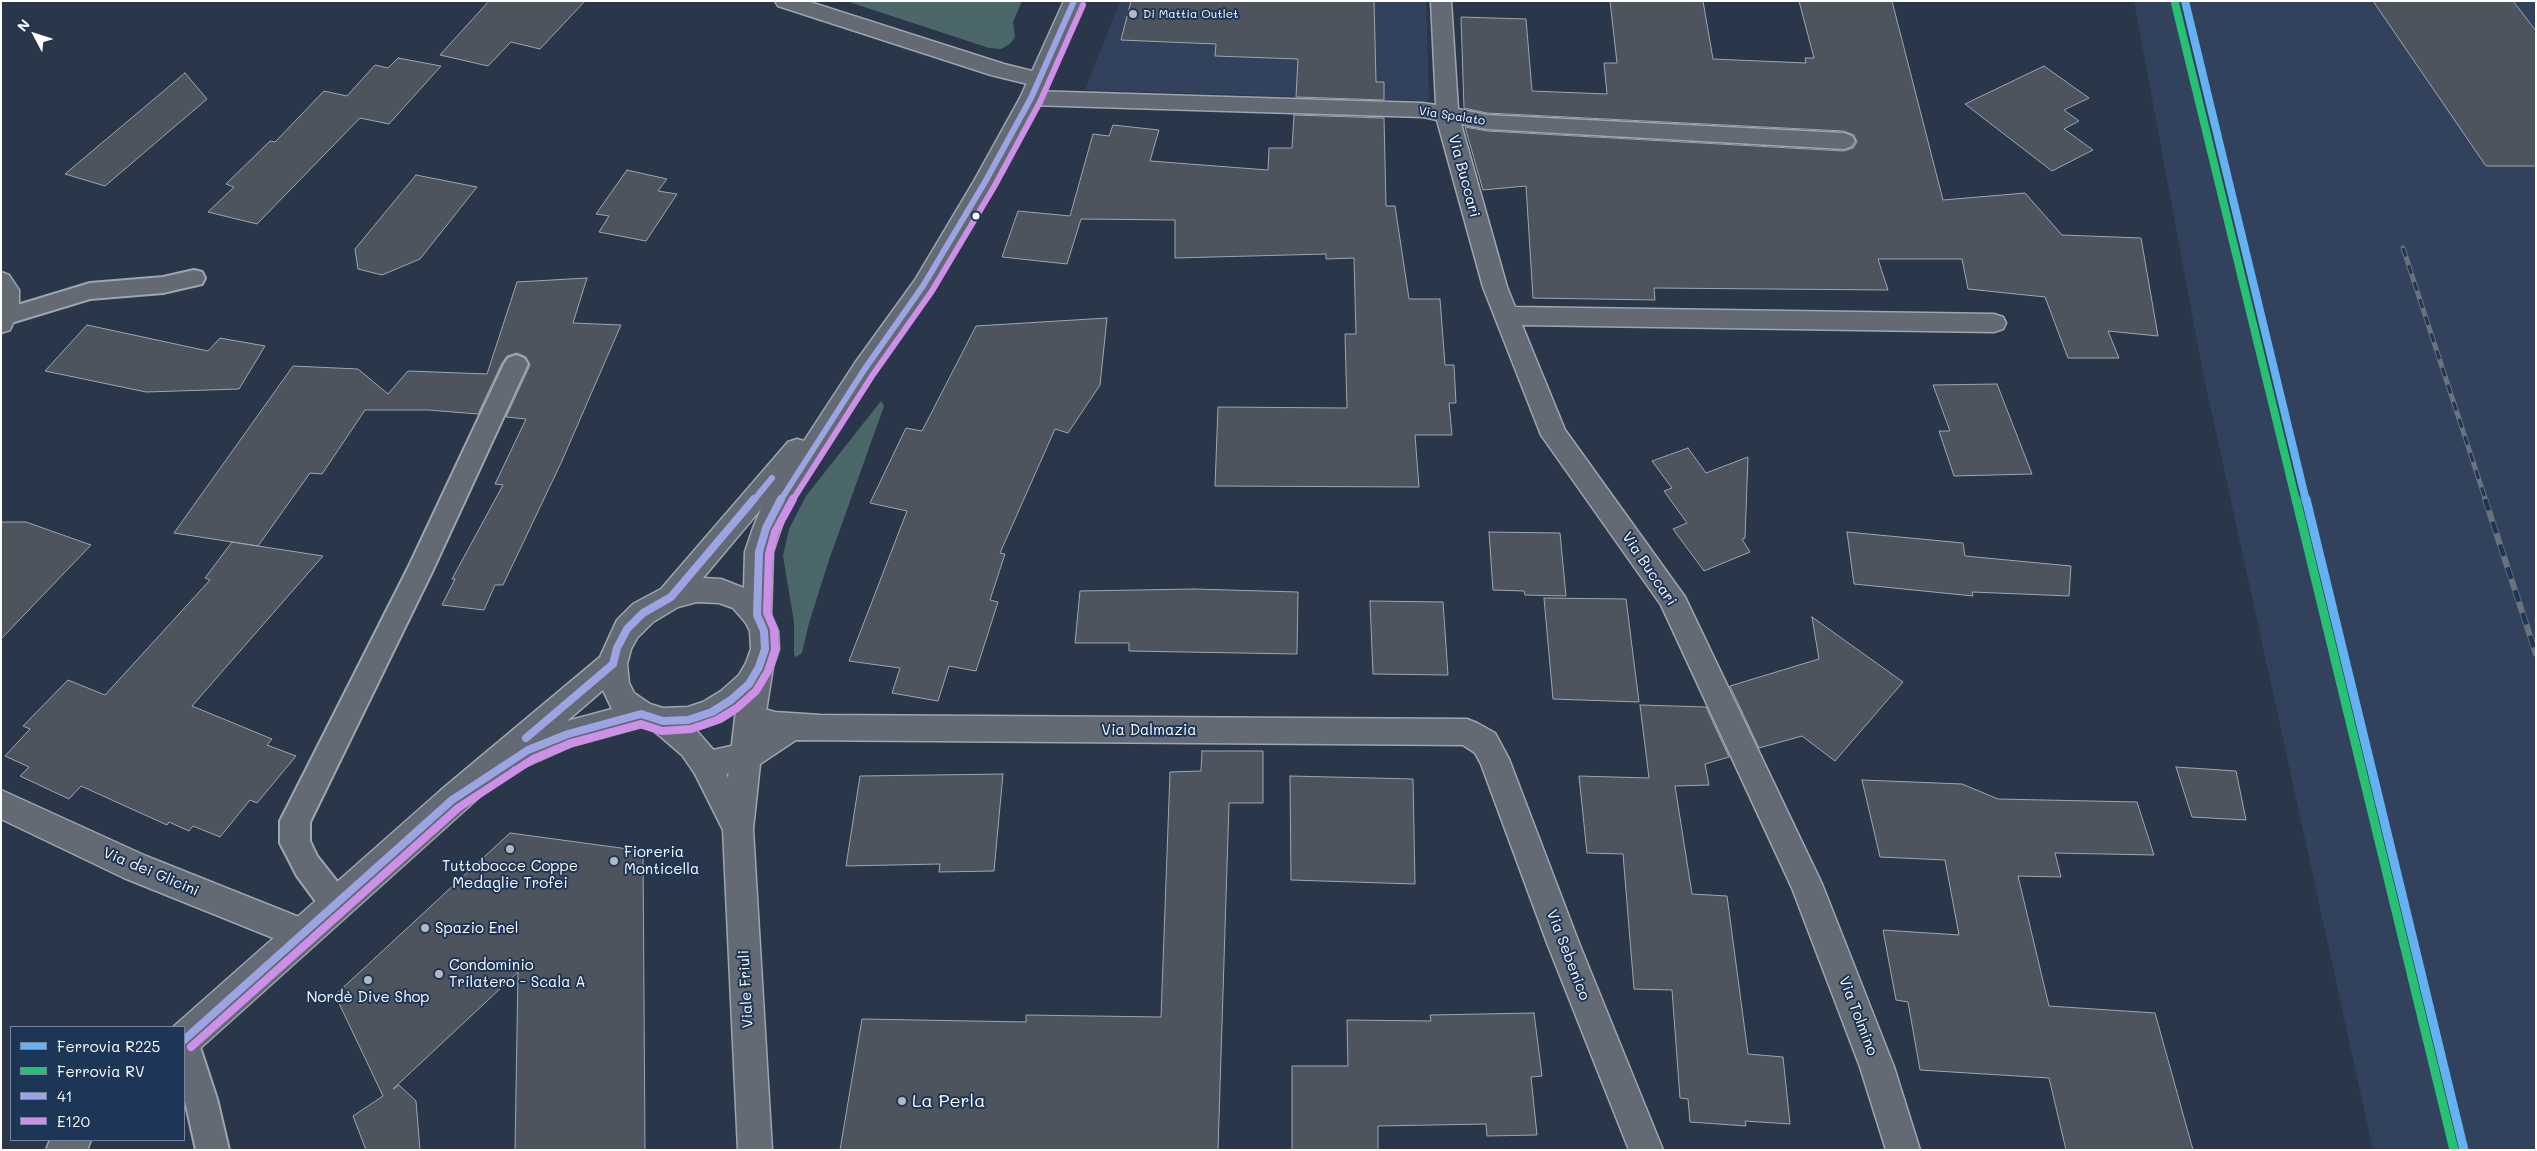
<!DOCTYPE html>
<meta charset="utf-8">
<style>
body{margin:0}
#map{position:relative;width:2537px;height:1151px;overflow:hidden;background:#2a374a;font-family:Mali,sans-serif}
canvas{display:block}
.frame{position:absolute;inset:0;border:2px solid #fff;pointer-events:none}
.legend{position:absolute;left:10px;top:1026px;width:175px;height:115px;box-sizing:border-box;background:#1d3557;border:1px solid #77869a;margin:0;padding:6px 9px;list-style:none;font-size:15px;color:#fff}
.legend li{display:flex;align-items:center;gap:10px;height:25px}
.legend b{width:25px;border:1px solid #77869a}
.north{position:absolute;left:10px;top:10px;width:50px;height:50px;-webkit-text-stroke:4px #1d3557;paint-order:stroke;rotate:310deg;font-size:14px;font-weight:700;line-height:20px;text-align:center;color:#fff}
.north::after{content:'';display:block;margin:auto;width:18px;height:22px;background:#fff;clip-path:polygon(50% 0,100% 100%,50% 72%,0 100%)}
</style>
<div id="map">
<canvas width="2537" height="1151"></canvas>
<div class="frame"></div>
<ul class="legend">
<li><b style="height:6px;background:#66b1f2"></b>Ferrovia R225</li>
<li><b style="height:6px;background:#26c172"></b>Ferrovia RV</li>
<li><b style="height:6px;background:#9ca4e3"></b>41</li>
<li><b style="height:6px;background:#ce8fe9"></b>E120</li>
</ul>
<div class="north">N</div>
</div>
<script>
const c = document.querySelector('canvas').getContext('2d');
c.lineJoin = 'round';
function fill(path, color) {
  c.fillStyle = color;
  c.fill(path, 'evenodd');
}
function shape(rows) {
  const path = new Path2D();
  for (const r of rows) {
    path.moveTo(r[0], r[1]);
    for (let i = 2; i < r.length; i += 2) path.lineTo(r[i], r[i + 1]);
  }
  return path;
}
function stroke(path, color, width, dash) {
  c.strokeStyle = color;
  c.lineWidth = width;
  c.lineCap = dash ? 'butt' : 'round';
  c.setLineDash(dash || []);
  c.stroke(path);
}
function write(font, color, halo, rows, align = 'center') {
  c.font = font + ' Mali,sans-serif';
  c.lineWidth = 4;
  c.setLineDash([]);
  c.textBaseline = 'middle';
  c.strokeStyle = halo;
  c.fillStyle = color;
  for (const [text, x, y, turn = 0] of rows) {
    c.save();
    c.translate(x, y);
    c.rotate((+turn || 0) * Math.PI / 180);
    c.textAlign = isNaN(turn) ? turn : align;
    if (halo) c.strokeText(text, 0, 0);
    c.fillText(text, 0, 0);
    c.restore();
  }
}
const built = shape([
 [1120,1,1426,1,1429,101,1085,90],
 [2134,1,2536,1,2536,1150,2373,1150,2202,368]
]);
const green = shape([
 [846,1,1022,1,1013,22,1015,37,1010,44,1001,49,989,48],
 [881,401,884,406,829,560,809,623,802,653,796,657,794,655,794,622,783,556,789,529,806,496]
]);
const building = shape([
 [489,1,585,1,540,49,511,42,488,66,440,55,489,1],
 [1131,1,1374,1,1376,82,1384,82,1384,100,1296,97,1298,59,1215,56,1216,44,1121,40,1131,1],
 [1610,1,1703,1,1713,59,1806,63,1805,58,1814,58,1799,1,1892,1,1943,200,2025,193,2062,235,2141,238,2158,336,2108,331,2119,358,2068,358,2045,297,1968,289,1962,259,1878,259,1888,290,1654,288,1655,300,1533,298,1526,186,1483,190,1465,127,1487,131,1844,151,1853,148,1857,142,1854,135,1844,131,1487,113,1464,108,1461,17,1526,19,1532,91,1607,94,1604,63,1617,63,1610,1],
 [2373,1,2513,1,2536,31,2536,166,2486,166,2373,1],
 [398,58,441,66,389,124,360,118,257,224,208,212,234,187,226,184,270,141,275,142,324,91,347,96,375,65,388,68,398,58],
 [2044,66,2089,98,2064,110,2079,121,2064,129,2093,150,2052,171,1965,104,2044,66],
 [185,73,207,99,105,186,65,174,185,73],
 [1294,115,1384,118,1386,206,1395,206,1409,299,1440,299,1445,365,1454,365,1456,403,1449,403,1452,435,1415,435,1419,487,1215,486,1218,407,1347,408,1345,334,1356,334,1354,258,1326,259,1326,254,1175,258,1175,220,1081,219,1067,264,1002,257,1018,211,1070,216,1093,134,1109,136,1113,125,1159,130,1150,161,1268,170,1269,148,1292,148,1294,115],
 [627,170,667,179,658,191,677,194,646,241,599,232,609,216,596,214,627,170],
 [416,175,477,187,420,259,382,275,358,269,355,249,416,175],
 [587,278,573,323,621,325,561,463,503,585,495,585,484,610,442,605,455,579,452,579,503,485,495,484,526,419,506,417,530,365,526,357,517,353,507,356,502,363,478,414,428,410,365,410,322,474,310,473,258,546,174,533,293,366,358,369,388,394,408,371,487,374,517,282,587,278],
 [1107,318,1100,385,1068,433,1055,429,1000,553,1005,554,990,600,998,602,976,671,949,666,938,701,892,693,900,668,849,661,907,511,870,503,906,428,922,431,976,326,1107,318],
 [87,325,208,351,220,338,265,346,239,389,146,392,45,371,87,325],
 [1997,384,2032,474,1954,476,1939,431,1950,431,1933,385,1997,384],
 [1688,448,1706,473,1748,457,1745,538,1742,539,1750,552,1704,571,1673,529,1687,523,1664,491,1672,488,1652,461,1688,448],
 [1,522,26,522,91,545,1,639,1,522],
 [1489,532,1560,533,1566,596,1525,595,1524,591,1493,590,1489,532],
 [1847,532,1963,543,1965,556,2071,566,2069,596,1972,592,1973,596,1854,584,1847,532],
 [232,542,323,556,192,706,272,739,267,745,296,756,257,803,250,800,220,837,193,826,189,831,169,822,167,825,81,786,69,799,20,776,29,767,5,756,30,729,23,726,68,680,105,695,210,580,205,578,232,542],
 [1194,589,1298,592,1297,654,1129,651,1129,643,1075,643,1080,591,1194,589],
 [1544,598,1626,599,1639,702,1553,699,1544,598],
 [1370,601,1443,602,1448,675,1373,674,1370,601],
 [1812,617,1903,682,1835,761,1802,736,1759,748,1730,686,1819,659,1812,617],
 [1640,705,1706,707,1729,757,1705,764,1709,785,1675,786,1692,894,1727,896,1748,1054,1783,1057,1790,1124,1745,1121,1746,1126,1690,1122,1688,1099,1680,1098,1672,990,1634,989,1623,854,1587,853,1579,776,1649,778,1640,705],
 [1202,751,1263,751,1263,803,1229,803,1218,1150,840,1150,862,1019,1026,1022,1026,1015,1161,1017,1170,772,1201,771,1202,751],
 [2176,767,2236,771,2246,820,2192,817,2176,767],
 [1003,774,994,871,939,872,940,864,846,866,860,776,1003,774],
 [1290,776,1413,779,1415,884,1291,880,1290,776],
 [1862,780,1962,784,1998,799,2137,802,2154,855,2055,853,2061,877,2018,876,2049,1006,2155,1013,2193,1150,2066,1150,2049,1078,1920,1070,1908,1002,1896,1000,1883,930,1959,935,1945,860,1880,857,1862,780],
 [510,833,643,851,645,1150,515,1150,518,972,393,1089,399,1085,416,1101,420,1150,366,1150,353,1116,383,1096,335,995,510,833],
 [1534,1013,1542,1076,1531,1077,1537,1135,1487,1136,1486,1124,1378,1126,1378,1150,1292,1150,1292,1066,1348,1066,1347,1020,1431,1021,1430,1015,1534,1013]
]);
const lane = shape([
 [194,270,202,272,205,278,202,284,163,293,90,299,1,326,1,310,90,283,163,277,194,270],
 [516,355,524,358,528,364,432,572,310,822,310,841,317,856,347,894,351,904,347,914,336,919,325,914,297,876,280,843,280,821,408,568,504,364,508,358,516,355],
 [184,1031,195,1036,200,1047,217,1099,229,1150,196,1150,184,1096,184,1031]
]);
const street = shape([
 [775,1,807,1,1004,64,1048,75,1051,80,1048,85,1040,87,991,75,778,6,775,1],
 [1431,1,1451,1,1458,109,1487,115,1844,133,1852,136,1855,141,1852,146,1844,149,1487,129,1461,124,1507,287,1515,307,1994,314,2003,317,2006,323,2003,329,1994,332,1522,325,1565,430,1685,597,1822,884,1894,1067,1920,1150,1886,1150,1860,1067,1792,888,1661,605,1541,435,1483,287,1437,120,1423,117,1031,105,1023,103,1020,98,1023,93,1031,91,1423,103,1436,105,1431,1],
 [1,272,9,275,19,290,19,310,10,330,1,333,1,272],
 [750,705,775,712,820,715,1467,719,1477,723,1495,733,1509,759,1579,943,1663,1150,1629,1150,1547,943,1481,764,1475,753,1463,745,796,740,757,766,746,770,706,778,695,774,691,764,695,754,740,744,756,733,740,727,735,718,740,709,750,705],
 [1,790,146,856,314,923,319,934,314,945,303,950,124,878,1,819,1,790]
]);
const secondary = shape([
 [1064,1,1084,1,1042,98,996,182,931,292,873,377,786,513,773,552,771,615,778,631,779,649,773,667,765,718,753,829,772,1150,738,1150,723,830,695,774,682,755,654,731,641,727,572,746,520,769,514,766,196,1052,184,1057,184,1027,173,1027,441,790,600,657,617,620,633,604,661,589,788,442,797,439,804,441,855,363,915,280,974,181,1020,98,1064,1],
 [761,509,753,528,745,552,744,588,721,579,703,578,761,509],
 [697,602,719,603,733,608,746,623,750,631,751,649,746,663,739,675,721,691,703,702,688,707,663,708,650,704,634,693,629,683,627,664,631,649,637,638,653,622,678,607,697,602],
 [603,690,612,709,567,721,603,690],
 [736,712,735,718,728,778,717,754,696,730,722,721,736,712],
 [50,1140,91,1140,87,1150,46,1150,50,1140]
]);
const railFar1 = shape([
 [2403,248,2486,501]
]);
const rail = shape([
 [2485,499,2536,654]
]);
const bus1Far1 = shape([
 [753,501,772,478],
 [780,501,864,370,923,286,985,182,1031,98,1074,1]
]);
const bus1 = shape([
 [526,738,613,664,617,648,627,629,643,613,671,597,754,499],
 [184,1040,452,800,528,750,568,734,641,714,663,721,688,720,712,712,731,700,749,684,759,667,765,649,764,631,757,615,759,552,766,528,781,499]
]);
const bus2Far1 = shape([
 [792,501,872,376,932,291,994,187,1040,102,1083,5]
]);
const bus2 = shape([
 [191,1047,458,808,533,759,571,743,641,724,662,731,691,729,717,720,737,708,756,691,768,671,775,650,774,629,767,613,769,554,775,532,793,499]
]);
const rail1Far1 = shape([
 [2185,1,2306,501]
]);
const rail1 = shape([
 [2306,499,2464,1150]
]);
const rail2Far1 = shape([
 [2175,3,2296,501]
]);
const rail2 = shape([
 [2296,499,2454,1150]
]);
const markers = [
 [1133,14,5,"#b4b9c0"],
 [976,216,4.5,"#fff"],
 [510,849,5,"#b4b9c0"],
 [614,861,5,"#b4b9c0"],
 [425,928,5,"#b4b9c0"],
 [439,974,5,"#b4b9c0"],
 [368,980,5,"#b4b9c0"],
 [902,1101,5,"#b4b9c0"]
];
const farPoinames = [
 ["Di Mattia Outlet",1143,14]
];
const farStreetnames = [
 ["Via Spalato",1452,116,9]
];
const streetNames = [
 ["Via Buccari",1464,176,75],
 ["Via Buccari",1649,569,56],
 ["Via Dalmazia",1149,730],
 ["Via dei Glicini",151,872,23],
 ["Via Sebenico",1568,955,69],
 ["Viale Friuli",746,989,-93],
 ["Via Tolmino",1858,1016,69]
];
const poiNames = [
 ["Fioreria",624,852],
 ["Monticella",624,869],
 ["Tuttobocce Coppe",510,866,"center"],
 ["Medaglie Trofei",510,883,"center"],
 ["Spazio Enel",435,928],
 ["Condominio",449,965],
 ["Trilatero - Scala A",449,982],
 ["Nordè Dive Shop",368,997,"center"]
];
const nearPoinames = [
 ["La Perla",912,1101]
];
fill(built, '#33425c');
fill(green, '#4b6769');
fill(building, '#4e545e');
stroke(building, '#9fa5ae', 1);
stroke(lane, '#9fa5ae', 4);
stroke(street, '#9fa5ae', 3);
stroke(secondary, '#9fa5ae', 3);
fill(lane, '#636a74');
fill(street, '#636a74');
fill(secondary, '#636a74');
stroke(railFar1, '#6a727c', 5);
stroke(rail, '#6a727c', 6);
stroke(railFar1, '#1d3557', 3, [9]);
stroke(rail, '#1d3557', 4.5, [12]);
stroke(bus1Far1, '#9ca4e3', 6);
stroke(bus1, '#9ca4e3', 8);
stroke(bus2Far1, '#ce8fe9', 6);
stroke(bus2, '#ce8fe9', 8);
stroke(rail1Far1, '#66b1f2', 8);
stroke(rail1, '#66b1f2', 9);
stroke(rail2Far1, '#26c172', 8);
stroke(rail2, '#26c172', 9);
for (const [x, y, r, color] of markers) {
  const dot = new Path2D();
  dot.arc(x, y, r, 0, 2 * Math.PI);
  c.fillStyle = color;
  c.fill(dot);
  stroke(dot, '#1d3557', 2);
}
write('12px', '#fff', '#1d3557', farPoinames, 'left');
write('12px', '#fff', '#1d3557', farStreetnames);
write('15px', '#fff', '#1d3557', streetNames);
write('15px', '#fff', '#1d3557', poiNames, 'left');
write('18px', '#fff', '#1d3557', nearPoinames, 'left');
</script>
